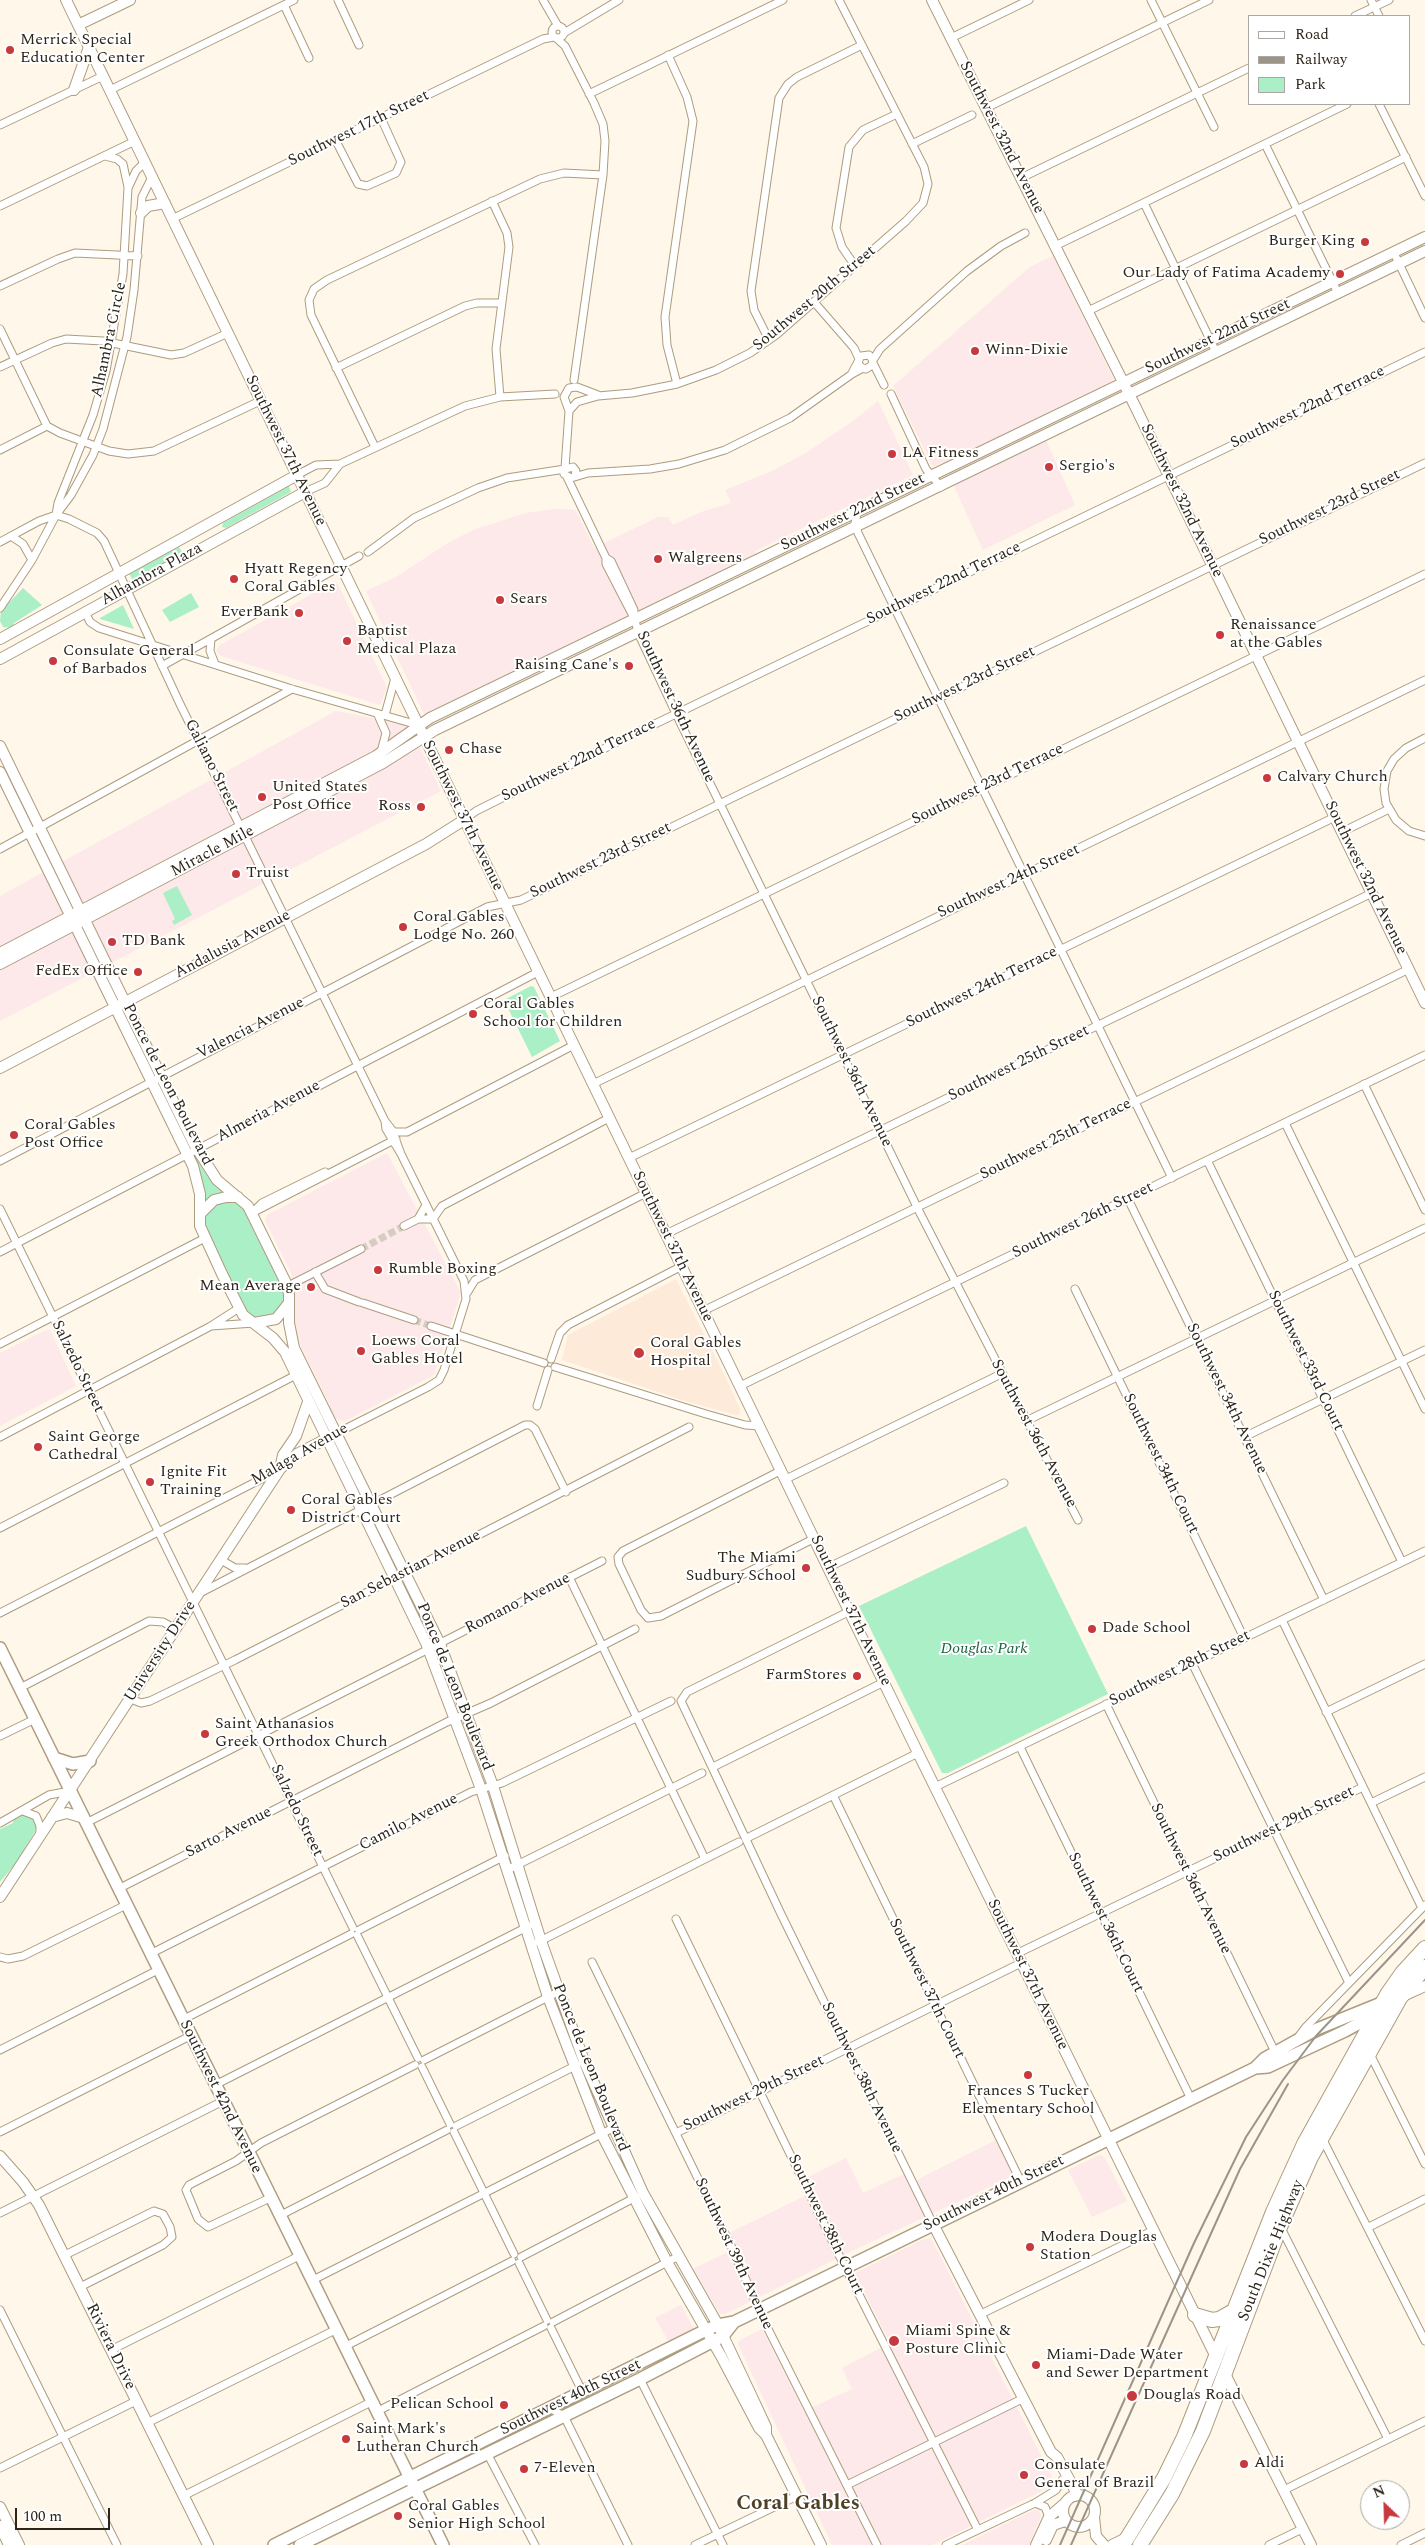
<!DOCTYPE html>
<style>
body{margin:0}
#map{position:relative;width:1425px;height:2545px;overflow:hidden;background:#fef7ea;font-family:Spectral,serif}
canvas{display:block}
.legend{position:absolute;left:1248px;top:15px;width:162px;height:90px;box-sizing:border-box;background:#fff;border:1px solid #aba8a3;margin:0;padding:6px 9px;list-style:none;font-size:15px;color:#2c2519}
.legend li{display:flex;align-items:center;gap:10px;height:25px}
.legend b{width:25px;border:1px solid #aba8a3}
.north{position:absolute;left:1360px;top:2480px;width:50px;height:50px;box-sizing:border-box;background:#fff;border:1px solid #aba8a3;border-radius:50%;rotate:336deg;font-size:14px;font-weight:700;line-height:20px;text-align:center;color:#2c2519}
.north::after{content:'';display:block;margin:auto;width:18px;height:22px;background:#c8393d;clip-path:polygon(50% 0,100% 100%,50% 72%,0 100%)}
.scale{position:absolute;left:15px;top:2508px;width:95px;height:22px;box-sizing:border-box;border:2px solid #2c2519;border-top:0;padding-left:6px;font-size:15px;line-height:18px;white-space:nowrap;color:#2c2519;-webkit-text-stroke:4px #fff;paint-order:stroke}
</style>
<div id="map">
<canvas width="1425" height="2545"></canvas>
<ul class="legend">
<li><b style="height:6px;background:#fff"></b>Road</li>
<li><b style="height:6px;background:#9b9487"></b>Railway</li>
<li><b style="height:14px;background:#abefc7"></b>Park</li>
</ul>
<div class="north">N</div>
<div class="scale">100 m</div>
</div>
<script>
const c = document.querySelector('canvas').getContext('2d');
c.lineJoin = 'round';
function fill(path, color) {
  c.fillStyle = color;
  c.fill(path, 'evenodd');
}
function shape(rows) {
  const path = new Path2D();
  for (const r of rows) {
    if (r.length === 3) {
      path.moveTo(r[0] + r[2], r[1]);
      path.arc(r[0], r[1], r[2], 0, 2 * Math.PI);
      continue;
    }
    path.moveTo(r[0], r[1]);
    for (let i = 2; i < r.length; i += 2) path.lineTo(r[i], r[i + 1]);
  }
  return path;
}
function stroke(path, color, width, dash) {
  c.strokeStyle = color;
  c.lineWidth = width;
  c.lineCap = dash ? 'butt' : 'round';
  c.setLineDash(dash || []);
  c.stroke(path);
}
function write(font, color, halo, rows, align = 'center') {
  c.font = font + ' Spectral,serif';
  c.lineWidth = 4;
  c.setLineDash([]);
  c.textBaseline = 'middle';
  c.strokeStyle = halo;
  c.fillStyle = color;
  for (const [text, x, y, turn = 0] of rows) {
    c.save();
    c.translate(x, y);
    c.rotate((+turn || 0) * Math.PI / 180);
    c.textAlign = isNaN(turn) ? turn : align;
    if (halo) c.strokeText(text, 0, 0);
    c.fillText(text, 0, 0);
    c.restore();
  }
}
const commercial = shape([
 [1053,256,1114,380,1036,418,1075,505,983,550,943,462,933,467,893,386,1030,267],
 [878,401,913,475,755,551,756,554,424,714,366,591,396,577,448,543,473,530,526,513,555,509,576,510,594,548,658,517,668,517,673,525,701,512,731,503,740,521,725,490,772,471,806,453,853,421],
 [332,583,338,584,387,688,380,705,221,656,216,651,220,645],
 [336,711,409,725,441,791,0,1021,0,896],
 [387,1153,461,1293,434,1375,345,1421,333,1418,328,1409,330,1405,298,1340,295,1338,291,1273,265,1220,267,1215],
 [46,1330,50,1330,76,1386,0,1426,0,1353],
 [996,2140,1012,2174,1011,2177,852,2251,725,2314,720,2314,693,2269,734,2249,727,2234,813,2192,806,2178,846,2158,863,2193,904,2174,909,2184],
 [1097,2156,1101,2155,1105,2158,1127,2201,1092,2217,1068,2170],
 [924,2239,931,2239,933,2242,1054,2481,1054,2485,932,2545,832,2545,738,2344,740,2340,762,2329,804,2411,852,2389,842,2368,890,2343,855,2273],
 [681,2305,694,2329,669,2342,655,2318],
 [1034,2510,1039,2510,1041,2516,1029,2545,962,2545]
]);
const medical = shape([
 [676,1279,726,1378,740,1409,740,1414,736,1415,688,1402,562,1360,568,1335]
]);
const green = shape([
 [289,486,291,492,226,528,222,527,223,523],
 [179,547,182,552,133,581,129,573],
 [23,588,42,605,14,623,13,628,3,627,0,621,1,611],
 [191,593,199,607,170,622,162,610],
 [123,605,134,629,100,619,100,618],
 [177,886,192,915,174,925,172,921,175,919,163,893],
 [531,986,534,987,560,1041,532,1057,504,1000],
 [197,1160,208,1177,225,1193,205,1203],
 [232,1200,242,1203,285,1289,285,1305,273,1317,255,1318,244,1308,204,1231,203,1221,206,1210,213,1204],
 [1026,1526,1108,1694,948,1773,942,1773,859,1606],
 [20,1814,25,1814,35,1819,37,1828,16,1863,0,1882,0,1829,13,1823,14,1818]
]);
const streetTunnel = shape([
 [361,1249,404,1226],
 [414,1320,431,1326]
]);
const street = shape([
 [338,0,359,45],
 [543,0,558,26],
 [1151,0,1214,127],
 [1371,0,1379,16],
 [284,5,309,58],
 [1355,16,1389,0],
 [558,32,6],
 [564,33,619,0],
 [556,38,565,46,594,103,603,124,605,141,603,175,574,380],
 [951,38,1029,0],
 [668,55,687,97,693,121,665,317,667,345,677,384],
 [110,90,294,0],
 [589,94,783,0],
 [1379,104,1425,196],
 [986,108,1209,0],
 [0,125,103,76],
 [336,141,358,184,367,186,396,173,401,162,381,118],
 [912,144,972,115],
 [1265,144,1338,293],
 [105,156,117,159,123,164,128,187],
 [1021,178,1249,68],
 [492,201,507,233,509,247,496,349,500,397],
 [1144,203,1216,352],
 [0,206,135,141],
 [172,219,543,39,554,37],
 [1055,246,1347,104],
 [1394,253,1425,318],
 [855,266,842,247,836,228,849,147,863,130,897,114],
 [0,286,58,259,75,253,138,256],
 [814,302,854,348,859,359],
 [1088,311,1406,157],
 [0,329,47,426,60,433,109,451,128,454,154,451,260,401],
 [769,340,754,310,751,291,779,98,788,84,797,77,862,45],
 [873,360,880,349,967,271,1001,246,1025,233],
 [873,363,884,385],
 [0,367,52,343,66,339,103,341,171,355,184,353,228,333],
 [336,368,465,306,477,303,502,303],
 [852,373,861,356,869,355,873,360,872,365,866,369,861,368,858,362],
 [891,394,926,469,941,487],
 [569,411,564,397,569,388,577,387,598,395],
 [375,447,311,315,309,300,314,289,327,280,540,179,564,173,603,175],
 [0,450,47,426],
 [565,468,569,411,577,402,598,396,632,393,677,384,716,370,750,353,776,335,906,221,923,203,928,184,924,167,839,0],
 [297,475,316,465,340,464,465,406,500,397,555,394],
 [575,476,576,471,573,467,565,469,564,474,571,478,588,473,650,469,679,464,725,450,790,418,852,374,863,368],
 [567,477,606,558,606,564,634,618],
 [305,492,325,483,340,464],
 [858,510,855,523,858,533,1172,1178],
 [56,515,69,519,97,533,104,541,180,704,385,1121,392,1130,401,1154],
 [56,515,58,503,93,415,106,371,123,274,128,188,136,171,145,162],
 [11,536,23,544,32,560],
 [0,542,39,521,56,515],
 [368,552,414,518,478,488,507,478,565,469],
 [606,558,611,561,634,610,634,618,640,637,680,722,921,1215,1078,1520],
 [0,608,32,560,56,515,71,495,93,455,103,429,127,337,134,290,142,197,152,177],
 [85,612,90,622,99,628,292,689,418,725],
 [211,639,210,651,215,664],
 [162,666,359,556],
 [378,715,386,733,381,752],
 [385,715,395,678],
 [1425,738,1406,748,1394,759,1387,771,1384,789,1386,803,1396,820,1409,831,1425,836],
 [464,820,476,811,508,795,1425,352],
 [1342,832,1389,809],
 [0,849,292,689],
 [551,997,1425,574],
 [593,1084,1425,680],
 [1364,1084,1425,1210],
 [1285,1123,1425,1409],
 [393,1132,407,1132,574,1045],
 [629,1158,1335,817],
 [1207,1160,1402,1562],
 [0,1161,487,907,521,900,1425,463],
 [1128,1199,1324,1600],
 [0,1209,353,1928],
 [254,1211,262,1203,325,1172],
 [252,1213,396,1139],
 [418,1219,433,1219,442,1206,609,1118],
 [404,1226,418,1219,426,1205],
 [666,1234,1372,893],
 [0,1252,538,972],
 [315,1272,325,1289,359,1302],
 [288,1286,361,1249],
 [1075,1289,1244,1638],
 [467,1293,475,1280,646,1193],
 [363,1303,414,1320],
 [703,1311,1409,969],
 [211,1326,254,1323],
 [431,1326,544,1363],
 [0,1344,205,1238],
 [551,1359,560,1333,568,1325,682,1266],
 [555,1367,706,1414,745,1425,760,1426],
 [740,1386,1425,1055],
 [537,1406,548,1370],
 [1026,1421,1425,1228],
 [333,1435,428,1387,439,1380,444,1370,466,1299,464,1281,401,1154,386,1129,385,1121],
 [0,1437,211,1326,239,1308],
 [1244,1437,1425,1350],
 [782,1470,623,1551,618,1557,619,1564,641,1610,648,1618,661,1616,815,1538],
 [786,1479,1001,1374],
 [0,1528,296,1375],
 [221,1560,235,1568,245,1568],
 [829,1567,1004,1483],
 [569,1577,705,1859],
 [200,1593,525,1425,530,1425,535,1429,566,1492],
 [850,1611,687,1692,681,1701,781,1914,933,2224],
 [0,1613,279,1470],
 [1282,1620,1422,1908],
 [1192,1663,1349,1983],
 [20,1688,149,1621,163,1622,176,1629],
 [131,1699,141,1703,150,1701,235,1660,689,1427],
 [1106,1704,1275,2052],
 [1326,1712,1425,1664],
 [0,1736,35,1719],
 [1020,1747,1191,2099],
 [713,1767,884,1682],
 [935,1787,1425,1551],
 [833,1795,1021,2182],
 [1371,1803,1425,1777],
 [23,1811,36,1816,40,1826,40,1835],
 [0,1823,49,1795,70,1791],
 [86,1823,602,1561],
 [747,1838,918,1753],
 [507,1870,702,1773],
 [118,1889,447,1722,491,1703,635,1629],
 [676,1919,840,2257,978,2530],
 [359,1930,505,1856],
 [357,1935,418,2058],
 [538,1942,739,1842],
 [150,1954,471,1792,502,1783,671,1701],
 [1016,1954,1363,1787],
 [0,1957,8,1959,23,1956,126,1905],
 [592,1962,732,2248,763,2319,877,2545],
 [182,2020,351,1934],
 [1299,2036,1305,2028,1425,1905],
 [0,2050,158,1970],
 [1369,2052,1425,2164],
 [424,2060,558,1992],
 [422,2067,450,2124],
 [215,2085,529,1926],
 [456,2126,577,2065],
 [0,2132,190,2036],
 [454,2132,514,2254],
 [676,2133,1021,1963],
 [1322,2138,1425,2341],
 [270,2198,208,2227,198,2219,186,2190,189,2185,236,2161,261,2143,415,2065],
 [0,2213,223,2101],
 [279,2216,447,2130],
 [1369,2227,1425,2199],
 [1281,2228,1388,2439],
 [65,2255,154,2211,163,2214,170,2227,172,2237,163,2245,80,2287],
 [521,2257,636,2197],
 [519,2263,547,2320],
 [311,2281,613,2128],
 [0,2310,117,2545],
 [981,2314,1152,2231],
 [553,2322,677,2257],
 [551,2328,583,2393],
 [344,2347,512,2261],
 [111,2350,299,2256],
 [640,2379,723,2545],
 [551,2409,564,2416,628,2545],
 [376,2412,544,2326],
 [147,2423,335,2330],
 [487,2453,535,2545],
 [0,2468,136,2401],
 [847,2485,1024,2398],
 [1284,2490,1425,2421],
 [183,2496,371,2402],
 [1035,2503,1045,2507,1049,2517],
 [695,2545,797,2496],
 [946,2545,1035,2503,1056,2490,1062,2480],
 [1269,2545,1302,2529],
 [1401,2545,1425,2533]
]);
const secondary = shape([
 [66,0,921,1759,1217,2359],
 [932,0,1135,406,1425,1003],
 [78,25,130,0],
 [74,90,89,47],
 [141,213,148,206,165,203],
 [0,639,297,475],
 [0,659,305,492],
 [0,746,194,1144,217,1180,248,1206,286,1283,289,1294,289,1323,294,1348,440,1644,493,1786,541,1941,584,2061,643,2193,718,2325,752,2397,766,2427,766,2434],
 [0,772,193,1166,200,1194,200,1226,222,1274,243,1315,273,1338,285,1352,426,1643,481,1789,548,1997,601,2133,667,2262,721,2356,759,2428,766,2435,821,2545],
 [0,953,376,756,430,718,1425,237],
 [0,964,383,763,435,730,1425,251],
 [0,1068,426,844,464,820],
 [200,1214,214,1200,226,1197,238,1197],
 [254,1323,276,1319,288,1304],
 [281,1468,297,1454,326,1439],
 [52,1817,67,1813,84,1818],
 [0,1897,280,1469,283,1455,296,1436,308,1402],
 [1403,1996,1425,1986],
 [0,2156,23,2182,39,2205,208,2545],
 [933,2224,1051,2452,1057,2457,1076,2492,1075,2496],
 [1224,2372,1311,2545],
 [1079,2511,16],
 [0,2507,19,2545],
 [1094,2517,1096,2536,1104,2545],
 [0,2526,9,2545],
 [1046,2540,1053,2525,1065,2521],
 [1036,2545,1049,2517,1064,2504],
 [1112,2545,1128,2537]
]);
const primary = shape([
 [0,1648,443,2545],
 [54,1758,73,1764,90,1761],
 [1255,2068,1268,2067,1345,2031,1378,2013],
 [274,2545,706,2330,718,2325,734,2322,1255,2068,1265,2058,1317,2029,1386,2001],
 [300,2545,640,2379,723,2336,734,2322]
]);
const highway = shape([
 [1195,2315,1212,2320,1219,2319,1235,2310],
 [1123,2545,1164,2478,1184,2437,1273,2212,1304,2144,1388,1993,1402,1973,1425,1948],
 [1140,2545,1172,2494,1203,2431,1280,2227,1311,2157,1400,1998,1425,1967]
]);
const rail = shape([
 [1060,2545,1194,2243,1246,2137,1283,2080,1316,2036,1425,1920],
 [1071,2545,1240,2169,1288,2084]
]);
const markers = [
 [10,50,5,"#c8393d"],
 [1365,242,5,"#c8393d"],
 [1340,274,5,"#c8393d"],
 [975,351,5,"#c8393d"],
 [892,454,5,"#c8393d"],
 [1049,467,5,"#c8393d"],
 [658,559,5,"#c8393d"],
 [234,579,5,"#c8393d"],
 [500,600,5,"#c8393d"],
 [299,613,5,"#c8393d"],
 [1220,635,5,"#c8393d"],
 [347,641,5,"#c8393d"],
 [53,661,5,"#c8393d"],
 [629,666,5,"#c8393d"],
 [449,750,5,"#c8393d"],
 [1267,778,5,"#c8393d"],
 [262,797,5,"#c8393d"],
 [421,807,5,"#c8393d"],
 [236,874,5,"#c8393d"],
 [403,927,5,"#c8393d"],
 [112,942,5,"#c8393d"],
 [138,972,5,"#c8393d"],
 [473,1014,5,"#c8393d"],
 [14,1135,5,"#c8393d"],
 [378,1270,5,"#c8393d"],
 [311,1287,5,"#c8393d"],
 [361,1351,5,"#c8393d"],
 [639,1353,6,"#c8393d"],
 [38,1447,5,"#c8393d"],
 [150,1482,5,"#c8393d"],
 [291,1510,5,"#c8393d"],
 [806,1568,5,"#c8393d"],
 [1092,1629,5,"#c8393d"],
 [857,1676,5,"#c8393d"],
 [205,1734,5,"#c8393d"],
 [1028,2075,5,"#c8393d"],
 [1030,2247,5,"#c8393d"],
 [894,2341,6,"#c8393d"],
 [1036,2365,5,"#c8393d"],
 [1132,2396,6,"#c8393d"],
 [504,2405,5,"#c8393d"],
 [346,2439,5,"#c8393d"],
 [1244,2464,5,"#c8393d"],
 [524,2469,5,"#c8393d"],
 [1024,2475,5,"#c8393d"],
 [398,2516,5,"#c8393d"]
];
const poiNames = [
 ["Merrick Special",20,41],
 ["Education Center",20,59],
 ["Burger King",1355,242,"right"],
 ["Our Lady of Fatima Academy",1330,274,"right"],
 ["Winn-Dixie",985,351],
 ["LA Fitness",902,454],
 ["Sergio's",1059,467],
 ["Walgreens",668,559],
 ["Hyatt Regency",244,570],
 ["Coral Gables",244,588],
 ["Sears",510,600],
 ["EverBank",289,613,"right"],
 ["Renaissance",1230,626],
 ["at the Gables",1230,644],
 ["Baptist",357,632],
 ["Medical Plaza",357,650],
 ["Consulate General",63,652],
 ["of Barbados",63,670],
 ["Raising Cane's",619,666,"right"],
 ["Chase",459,750],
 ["Calvary Church",1277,778],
 ["United States",272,788],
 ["Post Office",272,806],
 ["Ross",411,807,"right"],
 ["Truist",246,874],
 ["Coral Gables",413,918],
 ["Lodge No. 260",413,936],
 ["TD Bank",122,942],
 ["FedEx Office",128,972,"right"],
 ["Coral Gables",483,1005],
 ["School for Children",483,1023],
 ["Coral Gables",24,1126],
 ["Post Office",24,1144],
 ["Rumble Boxing",388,1270],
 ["Mean Average",301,1287,"right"],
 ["Loews Coral",371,1342],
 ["Gables Hotel",371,1360],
 ["Coral Gables",650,1344],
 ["Hospital",650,1362],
 ["Saint George",48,1438],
 ["Cathedral",48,1456],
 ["Ignite Fit",160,1473],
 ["Training",160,1491],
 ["Coral Gables",301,1501],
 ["District Court",301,1519],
 ["The Miami",796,1559,"right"],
 ["Sudbury School",796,1577,"right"],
 ["Dade School",1102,1629],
 ["FarmStores",847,1676,"right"],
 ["Saint Athanasios",215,1725],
 ["Greek Orthodox Church",215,1743],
 ["Frances S Tucker",1028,2092,"center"],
 ["Elementary School",1028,2110,"center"],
 ["Modera Douglas",1040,2238],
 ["Station",1040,2256],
 ["Miami Spine &",905,2332],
 ["Posture Clinic",905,2350],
 ["Miami-Dade Water",1046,2356],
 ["and Sewer Department",1046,2374],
 ["Douglas Road",1143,2396],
 ["Pelican School",494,2405,"right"],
 ["Saint Mark's",356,2430],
 ["Lutheran Church",356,2448],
 ["Aldi",1254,2464],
 ["Consulate",1034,2466],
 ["General of Brazil",1034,2484],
 ["7-Eleven",534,2469],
 ["Coral Gables",408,2507],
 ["Senior High School",408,2525]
];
const streetNames = [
 ["Southwest 17th Street",359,129,-26],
 ["Southwest 32nd Avenue",1001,138,63],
 ["Southwest 20th Street",815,299,-40],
 ["Southwest 22nd Street",1218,337,-25],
 ["Alhambra Circle",110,340,-78],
 ["Southwest 22nd Terrace",1308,408,-26],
 ["Southwest 37th Avenue",285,451,64],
 ["Southwest 32nd Avenue",1181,501,64],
 ["Southwest 23rd Street",1330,508,-26],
 ["Southwest 22nd Street",853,513,-26],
 ["Alhambra Plaza",152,575,-29],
 ["Southwest 22nd Terrace",944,584,-26],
 ["Southwest 23rd Street",965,685,-26],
 ["Southwest 36th Avenue",675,707,65],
 ["Southwest 22nd Terrace",579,761,-26],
 ["Galiano Street",211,766,63],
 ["Southwest 23rd Terrace",988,785,-26],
 ["Southwest 37th Avenue",462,816,64],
 ["Miracle Mile",213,852,-28],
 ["Southwest 23rd Street",601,861,-26],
 ["Southwest 32nd Avenue",1365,878,64],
 ["Southwest 24th Street",1009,882,-25],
 ["Andalusia Avenue",233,945,-28],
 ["Southwest 24th Terrace",982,988,-26],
 ["Valencia Avenue",251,1029,-27],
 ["Southwest 25th Street",1019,1064,-26],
 ["Southwest 36th Avenue",851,1072,64],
 ["Ponce de Leon Boulevard",167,1085,63],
 ["Almeria Avenue",269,1112,-28],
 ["Southwest 25th Terrace",1056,1140,-26],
 ["Southwest 26th Street",1083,1221,-26],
 ["Southwest 37th Avenue",672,1247,64],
 ["Southwest 33rd Court",1305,1361,64],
 ["Salzedo Street",77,1367,64],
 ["Southwest 34th Avenue",1226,1399,64],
 ["Southwest 36th Avenue",1033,1434,62],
 ["Malaga Avenue",300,1455,-30],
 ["Southwest 34th Court",1160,1464,64],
 ["San Sebastian Avenue",411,1570,-27],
 ["Romano Avenue",518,1604,-27],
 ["Southwest 37th Avenue",850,1611,64],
 ["University Drive",161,1652,-57],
 ["Southwest 28th Street",1180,1669,-26],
 ["Ponce de Leon Boulevard",454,1687,68],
 ["Salzedo Street",296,1811,64],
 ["Camilo Avenue",409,1823,-27],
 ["Southwest 29th Street",1284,1825,-26],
 ["Sarto Avenue",229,1833,-27],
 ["Southwest 36th Avenue",1190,1879,64],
 ["Southwest 36th Court",1105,1923,64],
 ["Southwest 37th Avenue",1027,1975,64],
 ["Southwest 37th Court",926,1989,64],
 ["Ponce de Leon Boulevard",590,2068,68],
 ["Southwest 38th Avenue",861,2078,64],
 ["Southwest 29th Street",754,2094,-26],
 ["Southwest 42nd Avenue",220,2097,64],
 ["Southwest 40th Street",994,2194,-26],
 ["Southwest 38th Court",825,2225,64],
 ["South Dixie Highway",1272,2251,-68],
 ["Southwest 39th Avenue",733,2254,65],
 ["Riviera Drive",110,2347,64],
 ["Southwest 40th Street",571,2398,-26]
];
const parkNames = [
 ["Douglas Park",984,1650]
];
const districtNames = [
 ["Coral Gables",798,2505]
];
fill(commercial, '#fde8ea');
fill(medical, '#fdead9');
fill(green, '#abefc7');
stroke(streetTunnel, '#d4cdc0', 7, [7, 3.5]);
stroke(street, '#ad9c7e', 9);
stroke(secondary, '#ad9c7e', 12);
stroke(primary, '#ad9c7e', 14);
stroke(highway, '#ad9c7e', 16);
stroke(street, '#fff', 7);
stroke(secondary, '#fff', 10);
stroke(primary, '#fff', 11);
stroke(highway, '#fff', 14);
stroke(rail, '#9b9487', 2);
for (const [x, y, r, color] of markers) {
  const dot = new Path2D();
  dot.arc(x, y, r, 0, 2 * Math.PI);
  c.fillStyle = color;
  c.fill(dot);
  stroke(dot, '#fff', 2);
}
write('16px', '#2c2519', '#fff', poiNames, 'left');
write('16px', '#2c2519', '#fff', streetNames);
write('italic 16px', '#176441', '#fff', parkNames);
write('bold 21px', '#504125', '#fff', districtNames);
</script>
